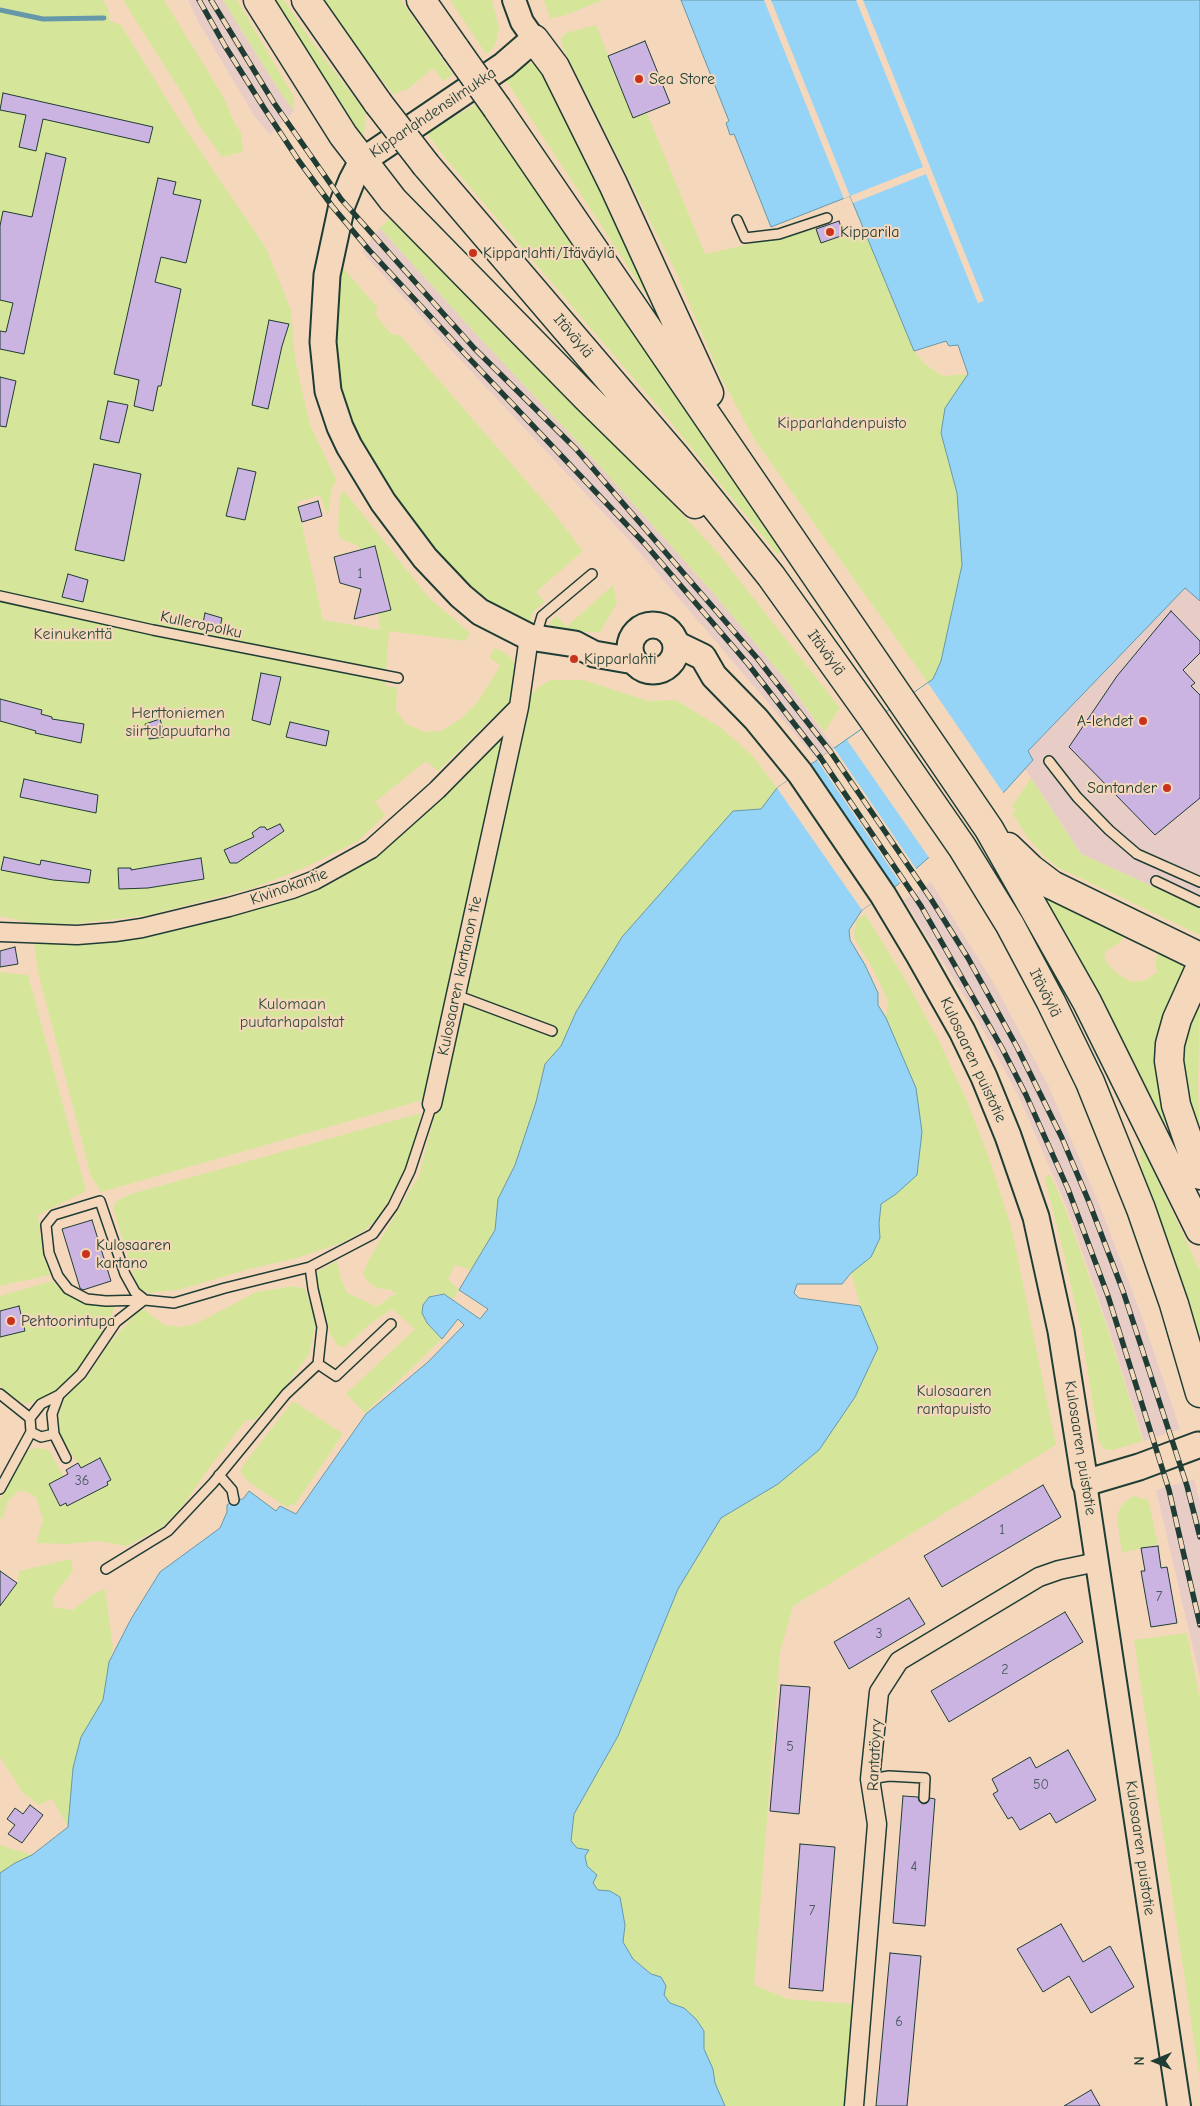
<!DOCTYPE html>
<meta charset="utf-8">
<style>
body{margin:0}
#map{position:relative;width:1200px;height:2106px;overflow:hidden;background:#f5d8bc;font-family:"Comic Neue",sans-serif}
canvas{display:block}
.north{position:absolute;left:1130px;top:2036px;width:50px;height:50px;-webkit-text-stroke:4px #f5d8bc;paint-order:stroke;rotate:270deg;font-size:14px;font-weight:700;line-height:20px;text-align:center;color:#1f3d34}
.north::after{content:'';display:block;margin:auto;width:18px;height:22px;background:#1f3d34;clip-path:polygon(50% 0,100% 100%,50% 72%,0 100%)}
</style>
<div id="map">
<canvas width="1200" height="2106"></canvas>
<div class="north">N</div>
</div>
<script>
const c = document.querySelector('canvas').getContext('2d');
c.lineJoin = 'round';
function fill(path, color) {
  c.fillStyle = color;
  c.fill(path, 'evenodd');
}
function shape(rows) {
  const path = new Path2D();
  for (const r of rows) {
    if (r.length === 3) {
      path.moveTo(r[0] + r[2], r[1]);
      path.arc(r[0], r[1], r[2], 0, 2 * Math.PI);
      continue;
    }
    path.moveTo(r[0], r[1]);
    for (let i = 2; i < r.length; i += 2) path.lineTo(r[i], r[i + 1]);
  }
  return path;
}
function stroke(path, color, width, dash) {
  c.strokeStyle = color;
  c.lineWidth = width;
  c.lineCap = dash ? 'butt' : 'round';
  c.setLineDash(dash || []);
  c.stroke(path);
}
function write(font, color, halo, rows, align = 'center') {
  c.font = font + ' "Comic Neue",sans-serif';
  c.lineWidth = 4;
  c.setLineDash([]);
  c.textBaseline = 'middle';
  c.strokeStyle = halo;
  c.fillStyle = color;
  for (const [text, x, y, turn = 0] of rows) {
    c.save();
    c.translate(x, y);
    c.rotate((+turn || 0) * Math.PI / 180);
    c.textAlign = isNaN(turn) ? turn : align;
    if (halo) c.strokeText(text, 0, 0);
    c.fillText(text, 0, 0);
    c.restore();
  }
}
const built = shape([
 [188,0,223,0,277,87,294,111,270,135,255,117,199,23],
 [380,228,477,335,587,452,716,596,786,680,834,748,817,760,628,539,451,350,362,252],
 [1186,587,1200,601,1200,908,1081,854,1025,769,1033,760,1027,752],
 [931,882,997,989,1048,1085,1100,1206,1141,1314,1180,1429,1144,1441,1107,1324,1068,1210,1019,1097,968,1002,904,900],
 [1194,1479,1200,1502,1200,1678,1156,1490]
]);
const green = shape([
 [0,0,103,0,108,9,110,21,121,25,182,124,266,248,291,310,295,359,310,425,336,479,331,493,328,516,320,495,297,502,323,620,380,630,378,613,391,609,375,547,362,550,357,545,341,539,338,532,339,504,342,492,345,492,429,598,469,632,470,635,464,641,389,631,385,686,397,687,396,710,406,724,425,732,441,731,462,718,479,700,500,666,489,657,495,648,507,654,513,660,515,673,511,700,438,771,426,761,375,802,385,815,358,841,306,867,253,888,149,915,73,924,33,923,0,916],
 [123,0,164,0,223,96,235,124,241,133,243,152,222,157,198,124,186,100],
 [223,0,237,0,294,97,294,111,277,87],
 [269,0,284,0,313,43,366,113,364,134,357,136],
 [324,0,401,0,453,75,443,81,433,68,408,89,393,94,364,57],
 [450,0,492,0,499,28,496,42,491,51,486,54],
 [544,0,603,0,563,16,550,18],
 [596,25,633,118,647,113,705,254,816,229,821,243,856,233,863,229,914,351,926,365,943,376,968,374,1008,439,941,661,933,679,928,683,754,439,720,375,674,268,563,48,561,38,566,33],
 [530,63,543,64,653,295,652,303,505,79,517,69],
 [477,104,781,552,777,554,660,409,446,159,426,132],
 [389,219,440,264,599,424,718,553,840,708,824,732,786,680,716,596,587,452,477,335,380,228],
 [343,268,377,307,376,316,391,334,400,335,553,512,583,551,536,592,545,602,533,612,529,627,500,612,463,583,438,557,405,515,363,444,348,413,339,382,335,337,336,297],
 [613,585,617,603,600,632,547,631,551,621,557,616,566,627],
 [551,680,583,680,648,701,676,700,721,728,752,755,777,788,761,809,575,1013,561,1046,545,1064,540,1083,520,1214,496,1217,495,1230,471,1270,455,1265,448,1279,459,1290,453,1299,444,1294,436,1294,429,1298,423,1305,427,1323,442,1339,365,1413,346,1394,415,1329,392,1309,371,1323,345,1347,338,1346,330,1334,315,1273,337,1261,341,1279,347,1293,376,1306,382,1304,389,1297,397,1294,391,1290,377,1288,367,1281,363,1274,369,1259,419,1176,439,1097,523,711,530,695,540,686],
 [511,725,429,1095,423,1100,101,1192,91,1176,38,972,34,944,37,941,124,941,153,935,301,897,339,880,446,790],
 [1031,778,1081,854,1200,908,1200,935,1059,868,1045,857,1027,837,1012,813,1016,811,1012,806],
 [1042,894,1126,933,1120,942,1106,951,1104,955,1107,963,1117,973,1131,982,1146,980,1157,972,1155,960,1160,950,1189,967,1171,1122,1162,1124],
 [865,914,905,979,939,1041,967,1101,990,1161,1012,1230,1056,1445,793,1606,780,1652,754,1985,788,1999,853,2004,848,2106,725,2106,715,2083,713,2069,704,2049,704,2031,696,2019,684,2008,670,2003,664,1995,661,1978,651,1974,633,1959,622,1942,625,1925,610,1891,598,1890,592,1882,596,1875,587,1866,585,1856,571,1841,571,1832,574,1814,618,1736,678,1589,721,1518,778,1484,819,1450,855,1397,878,1348,860,1306,851,1273,871,1257,880,1238,879,1224,881,1204,865,965,878,993,878,1005,886,1017,888,1004,886,996,873,969,855,939,854,931,857,920],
 [0,972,28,975,86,1191,38,1215,43,1256,50,1275,0,1286],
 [1200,994,1198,1086,1200,1153,1176,1064,1193,1001],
 [421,1113,411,1154,396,1187,376,1220,362,1232,341,1243,297,1258,249,1269,182,1289,150,1293,138,1288,113,1208,115,1203,120,1199,131,1194],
 [1140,1142,1200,1271,1200,1339,1141,1171],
 [1049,1175,1051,1176,1066,1211,1106,1324,1143,1441,1112,1450,1104,1449,1099,1442,1082,1335,1064,1254,1045,1179,1045,1177],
 [52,1281,66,1294,87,1304,115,1306,105,1332,78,1369,58,1391,26,1404,6,1394,0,1385,0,1337,25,1330,19,1306,0,1311,0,1296],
 [293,1286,305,1289,312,1309,315,1327,309,1354,275,1401,254,1420,246,1420,209,1468,184,1504,162,1527,127,1546,99,1541,67,1544,36,1543,43,1520,36,1497,28,1492,18,1491,8,1501,3,1517,0,1519,0,1499,23,1454,31,1449,39,1448,49,1450,64,1477,49,1484,60,1506,66,1503,68,1506,108,1485,107,1482,111,1480,100,1458,81,1468,61,1437,58,1418,64,1399,90,1373,109,1344,138,1311,145,1310,164,1325,181,1327,198,1323,256,1292],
 [293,1401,343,1434,294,1506,290,1504,288,1508,249,1482,241,1473,241,1468],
 [1134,1496,1143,1499,1148,1499,1158,1544,1122,1553,1117,1518,1120,1507,1127,1500],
 [71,1559,73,1571,54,1595,53,1607,73,1610,93,1594,105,1589,113,1648,109,1662,121,1682,68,1841,57,1835,68,1827,52,1799,39,1805,23,1793,0,1757,0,1601,5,1600,17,1583,19,1571],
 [1187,1633,1200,1701,1200,2081,1134,1640],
 [0,1845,32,1855,0,1893]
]);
const water = shape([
 [681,0,1200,0,1200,601,1185,588,1028,751,1033,760,1005,791,895,887,862,910,849,930,850,940,865,965,878,993,878,1005,886,1018,916,1088,922,1132,917,1175,896,1194,881,1204,879,1224,880,1238,871,1257,851,1273,842,1284,797,1284,794,1293,799,1298,860,1306,878,1348,855,1397,819,1450,778,1484,721,1518,678,1589,618,1736,574,1814,571,1841,577,1848,589,1850,585,1856,587,1866,597,1875,593,1883,598,1890,610,1891,620,1897,625,1925,623,1942,633,1959,651,1974,661,1977,666,1986,664,1995,670,2003,684,2008,696,2019,704,2031,704,2049,713,2069,715,2083,725,2106,0,2106,0,1873,15,1863,32,1855,68,1827,73,1768,81,1737,103,1700,109,1662,131,1619,160,1572,220,1528,227,1512,227,1505,234,1500,243,1499,249,1491,276,1511,280,1506,296,1514,366,1414,428,1362,464,1325,458,1319,442,1339,427,1323,422,1313,423,1305,429,1297,444,1294,480,1319,488,1309,459,1290,495,1230,498,1199,515,1165,536,1102,545,1064,561,1046,576,1012,622,937,733,811,761,809,777,788,933,679,941,661,962,565,957,493,941,433,945,408,968,374,958,345,949,346,946,341,914,351,850,196,771,227,734,134,730,135,726,123,729,121,681,0]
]);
const pier = shape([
 [764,0,771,0,850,196,923,167,856,0,863,0,984,301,978,303,926,174,853,203,850,196,844,199],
 [928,683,1004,794,930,859,847,740],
 [834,748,917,870,901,884,817,760],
 [810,765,895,887,862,910,777,788]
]);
const stream = shape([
 [0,10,43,19,104,18]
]);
const building = shape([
 [645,41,670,103,633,118,608,56,645,41],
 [3,93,153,127,149,143,43,119,36,151,19,147,26,115,0,110,3,93],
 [46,153,66,158,24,354,0,349,0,331,6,332,13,303,0,300,0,226,3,211,32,217,46,153],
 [158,178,176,182,173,194,201,200,186,263,161,257,155,282,181,289,161,386,158,386,153,411,134,406,139,380,114,374,158,178],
 [839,221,844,235,821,243,816,229,839,221],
 [269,320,289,324,282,346,268,409,252,405,269,320],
 [0,377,16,381,6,427,0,426,0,377],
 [108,401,128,405,119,443,100,439,108,401],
 [94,464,141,474,124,561,75,550,94,464],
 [238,468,256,472,245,520,226,516,238,468],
 [318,501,322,516,302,522,298,507,318,501],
 [375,546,391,610,354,619,361,589,340,583,334,557,375,546],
 [68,574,88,580,83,602,62,597,68,574],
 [1171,611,1200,641,1200,653,1183,670,1195,683,1191,686,1200,695,1200,798,1155,835,1069,747,1117,676,1171,611],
 [205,613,222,618,219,632,202,628,205,613],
 [261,673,281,677,270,725,252,720,261,673],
 [0,699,42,710,41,714,52,717,52,719,84,724,81,743,35,733,36,731,0,721,0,699],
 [160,719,165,737,149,739,145,724,160,719],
 [290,722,329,731,326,746,286,737,290,722],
 [24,779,98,795,96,813,20,797,24,779],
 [280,824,284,831,237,863,230,863,224,850,254,837,252,833,260,827,265,827,267,830,280,824],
 [4,857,40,865,41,860,91,870,89,883,53,880,1,870,4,857],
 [201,858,204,879,148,888,119,889,118,868,131,868,131,870,201,858],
 [15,947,18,964,0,967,0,951,15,947],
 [92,1220,111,1281,83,1290,80,1288,62,1229,92,1220],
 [19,1306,25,1331,0,1337,0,1311,19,1306],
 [100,1458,111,1480,107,1482,108,1485,67,1506,66,1503,60,1506,49,1484,68,1474,66,1470,78,1463,81,1468,100,1458],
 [1043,1485,1061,1517,942,1587,924,1556,1043,1485],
 [1158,1546,1161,1568,1167,1567,1177,1623,1151,1627,1141,1571,1145,1571,1141,1548,1158,1546],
 [0,1571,17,1583,0,1606,0,1571],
 [909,1598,925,1624,849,1669,834,1642,909,1598],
 [1065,1612,1083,1642,949,1722,931,1691,1065,1612],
 [781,1685,810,1687,799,1814,770,1811,781,1685],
 [1068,1750,1096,1800,1056,1823,1050,1813,1020,1830,1012,1817,1008,1819,993,1794,998,1791,992,1779,1030,1757,1036,1768,1068,1750],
 [903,1796,918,1797,919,1801,923,1804,927,1803,930,1798,935,1799,925,1926,893,1923,903,1796],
 [30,1805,43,1815,22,1843,8,1834,15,1825,7,1819,15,1808,23,1814,30,1805],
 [800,1844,835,1847,823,1991,789,1988,800,1844],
 [1061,1924,1083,1962,1110,1946,1134,1987,1091,2013,1069,1976,1043,1992,1017,1949,1061,1924],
 [890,1953,921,1956,907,2106,876,2106,890,1953],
 [1091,2090,1100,2106,1064,2106,1091,2090]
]);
const service = shape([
 [737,220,745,238,779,234,827,218],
 [0,596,153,630,398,678],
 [536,636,542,616,592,574],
 [1049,761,1077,797,1109,830,1137,854,1200,882],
 [1156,881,1200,902],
 [456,995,552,1031],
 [310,1267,313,1289,322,1327,318,1364],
 [145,1300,106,1301,87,1299,68,1289,58,1276,49,1253,46,1225,54,1215,100,1201,125,1274,135,1292,145,1300,174,1303,225,1288,310,1267,373,1234,393,1206,410,1171,432,1104],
 [318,1364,336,1376,391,1324],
 [0,1394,30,1418],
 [54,1434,52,1414,59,1395],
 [66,1458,54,1434,41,1437,31,1432,30,1418,41,1404,59,1395,81,1374,116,1322,144,1300],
 [219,1475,232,1490,234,1500],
 [0,1489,31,1432],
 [106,1569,168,1531,213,1483,286,1394,318,1364],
 [870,1779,889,1776,925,1778,924,1798]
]);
const minor = shape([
 [0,932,77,935,115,932,142,928,229,907,292,889,315,880,371,849,437,790,519,707],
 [432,1104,519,707,529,637],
 [854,2106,877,1824,870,1779,879,1692,899,1661,1039,1577,1059,1570,1097,1562]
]);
const tertiary = shape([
 [514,0,522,22,534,39],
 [1085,1483,1179,2106]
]);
const secondary = shape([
 [534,39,504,65,362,161,352,180,342,205,327,275,323,342,328,391,340,427,349,446,383,502,425,558,461,596,480,612,529,637,575,644,594,654,634,661],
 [653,648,23],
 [676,644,703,657,714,676,756,719,800,773,883,895,919,955,962,1031,984,1077,1008,1136,1036,1217,1061,1331,1085,1483,1139,1467,1198,1445]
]);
const trunk = shape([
 [258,0,343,135,393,200,587,398,695,504],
 [306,0,378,103],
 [421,0,456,50],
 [534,39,555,67,613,184,709,393],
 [497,108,989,829,1087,1002,1200,1230],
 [426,165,674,455,771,576,874,720,962,847,1010,925,1051,1002,1090,1082,1141,1209,1174,1304,1200,1393],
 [1008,847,1031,869,1052,885,1200,957],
 [1200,968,1177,1019,1170,1044,1169,1061,1176,1105,1200,1175]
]);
const rail = shape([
 [199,0,225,46,264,108,299,161,332,206,369,250,466,355,645,544,748,664,820,757,921,906,1002,1048,1026,1095,1068,1189,1108,1296,1169,1490,1200,1625],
 [211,0,274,103,341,199,474,348,576,449,757,658,830,751,931,899,968,958,1017,1047,1062,1138,1089,1202,1123,1291,1187,1486,1200,1537]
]);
const trunkBridge = shape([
 [456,50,497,108],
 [378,103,426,165]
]);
const markers = [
 [639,79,5,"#c8321e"],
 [830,232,5,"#c8321e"],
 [473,253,5,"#c8321e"],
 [574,659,5,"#c8321e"],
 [1143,721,5,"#c8321e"],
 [1167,788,5,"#c8321e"],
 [86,1254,5,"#c8321e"],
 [11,1321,5,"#c8321e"]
];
const numberNames = [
 ["1",360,574],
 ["36",82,1481],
 ["1",1002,1530],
 ["7",1159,1597],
 ["3",879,1634],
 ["2",1005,1670],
 ["5",790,1747],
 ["50",1041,1785],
 ["4",914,1867],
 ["7",812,1911],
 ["6",899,2022]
];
const poiNames = [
 ["Sea Store",649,79],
 ["Kipparila",840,232],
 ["Kipparlahti/Itäväylä",483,253],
 ["Kipparlahti",584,659],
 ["A-lehdet",1133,721,"right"],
 ["Santander",1157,788,"right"],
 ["Kulosaaren",96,1245],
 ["kartano",96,1263],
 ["Pehtoorintupa",21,1321]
];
const streetNames = [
 ["Kipparlahdensilmukka",433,113,-34],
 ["Itäväylä",573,336,50],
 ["Kulleropolku",201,625,12],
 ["Itäväylä",826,653,54],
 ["Kivinokantie",289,887,-20],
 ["Kulosaaren kartanon tie",460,976,-78],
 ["Itäväylä",1045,993,63],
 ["Kulosaaren puistotie",973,1060,65],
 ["Kulosaaren puistotie",1080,1448,81],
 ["Rantatöyry",875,1755,-87],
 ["Kulosaaren puistotie",1140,1848,82]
];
const parkNames = [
 ["Kipparlahdenpuisto",842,423],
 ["Keinukenttä",73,634],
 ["Herttoniemen",178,713],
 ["siirtolapuutarha",178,731],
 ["Kulomaan",292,1004],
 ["puutarhapalstat",292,1022],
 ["Kulosaaren",954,1391],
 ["rantapuisto",954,1409]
];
fill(built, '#e8cdc7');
fill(green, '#d5e69a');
fill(water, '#96d4f7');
stroke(water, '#6698a9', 1);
fill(pier, '#f5d8bc');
stroke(stream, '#6698a9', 5);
fill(building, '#cbb3e2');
stroke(building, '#1f3d34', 1);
stroke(service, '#1f3d34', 12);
stroke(minor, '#1f3d34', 21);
stroke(tertiary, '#1f3d34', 26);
stroke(secondary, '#1f3d34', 29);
stroke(trunk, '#1f3d34', 31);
stroke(service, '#f5d8bc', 9);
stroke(minor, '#f5d8bc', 18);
stroke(tertiary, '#f5d8bc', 22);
stroke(secondary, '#f5d8bc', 25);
stroke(trunk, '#f5d8bc', 28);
stroke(rail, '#1f3d34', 5.5);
stroke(rail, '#f5d8bc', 4, [11]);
stroke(trunkBridge, '#1f3d34', 31, []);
stroke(trunkBridge, '#f5d8bc', 28);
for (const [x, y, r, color] of markers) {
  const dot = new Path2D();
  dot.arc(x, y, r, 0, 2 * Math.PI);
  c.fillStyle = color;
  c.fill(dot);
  stroke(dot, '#f5d8bc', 2);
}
write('14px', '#4a5a60', null, numberNames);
write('16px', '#1f3d34', '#f5d8bc', poiNames, 'left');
write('16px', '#1f3d34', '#f5d8bc', streetNames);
write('16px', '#314e3e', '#f5d8bc', parkNames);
</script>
